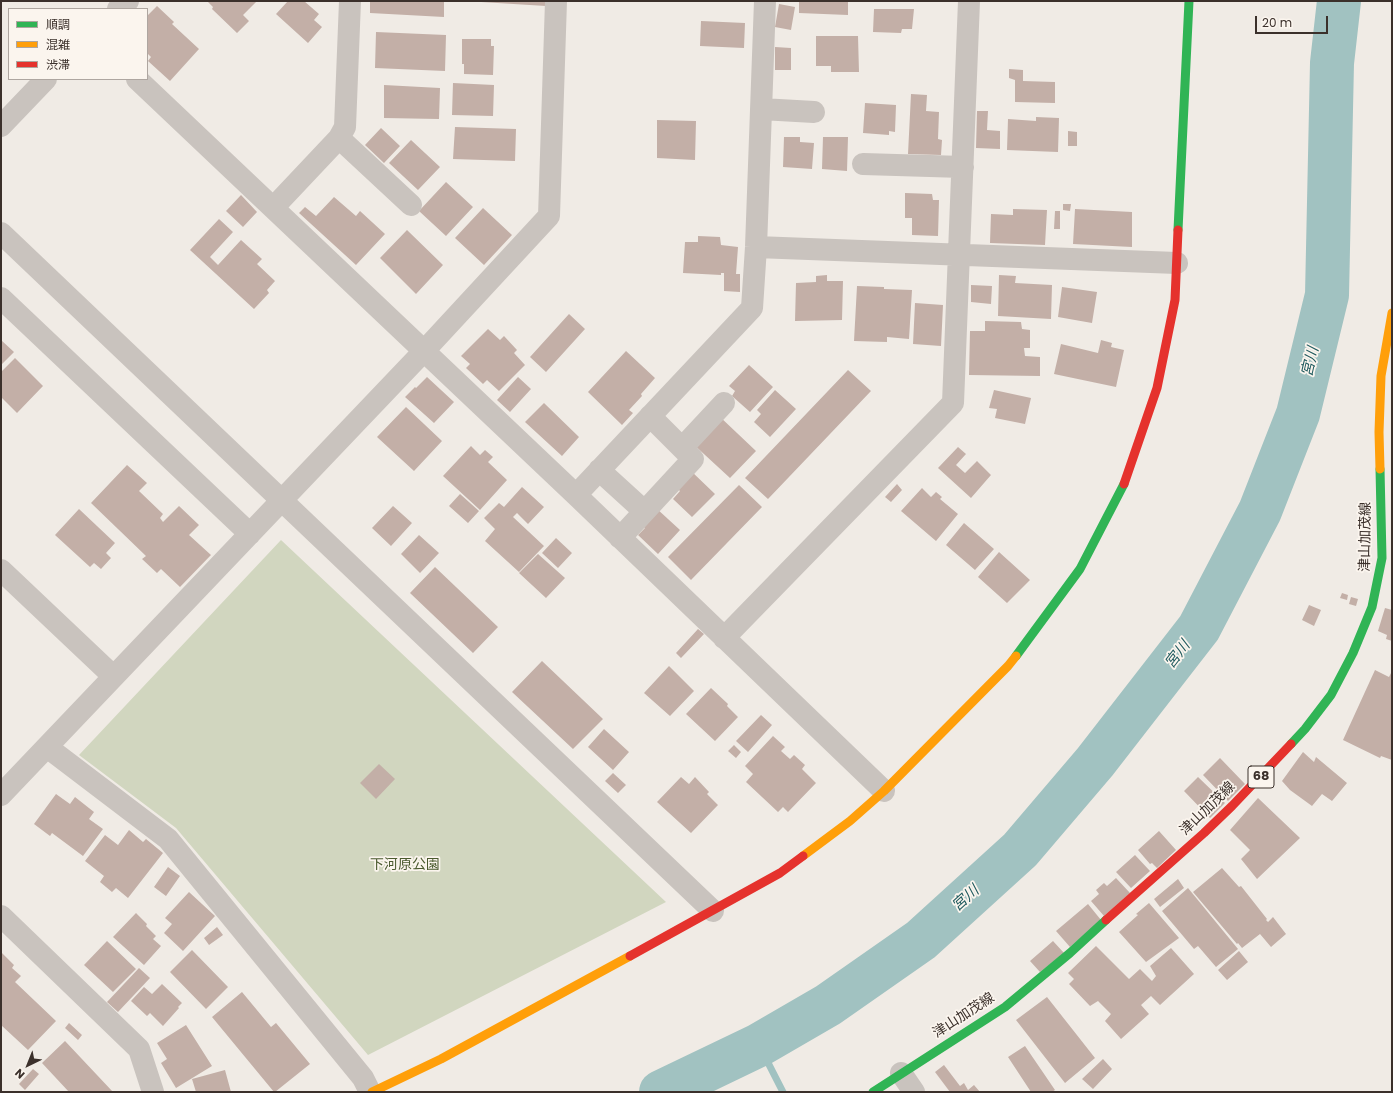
<!DOCTYPE html>
<meta charset="utf-8">
<style>
body{margin:0}
#map{position:relative;width:1393px;height:1093px;overflow:hidden;background:#f0ebe5;font-family:Poppins,"Noto Sans JP",sans-serif}
canvas{display:block}
.frame{position:absolute;inset:0;border:2px solid #3b302b;pointer-events:none}
.legend{position:absolute;left:8px;top:8px;width:140px;height:72px;box-sizing:border-box;background:#fbf5ee;border:1px solid #aea6a0;margin:0;padding:5px 7px;list-style:none;font-size:12px;color:#3b302b}
.legend li{display:flex;align-items:center;gap:8px;height:20px}
.legend b{width:20px;border:1px solid #aea6a0}
.north{position:absolute;left:8px;top:1045px;width:40px;height:40px;-webkit-text-stroke:3px #fbf5ee;paint-order:stroke;rotate:223deg;font-size:11px;font-weight:700;line-height:16px;text-align:center;color:#3b302b}
.north::after{content:'';display:block;margin:auto;width:14px;height:18px;background:#3b302b;clip-path:polygon(50% 0,100% 100%,50% 72%,0 100%)}
.scale{position:absolute;left:1255px;top:16px;width:73px;height:18px;box-sizing:border-box;border:2px solid #3b302b;border-top:0;padding-left:5px;font-size:12px;line-height:14px;white-space:nowrap;color:#3b302b;-webkit-text-stroke:3px #fbf5ee;paint-order:stroke}
</style>
<div id="map">
<canvas width="1393" height="1093"></canvas>
<div class="frame"></div>
<ul class="legend">
<li><b style="height:5px;background:#30b455"></b>順調</li>
<li><b style="height:5px;background:#ff9f0a"></b>混雑</li>
<li><b style="height:5px;background:#e5322d"></b>渋滞</li>
</ul>
<div class="north">N</div>
<div class="scale">20 m</div>
</div>
<script>
const c = document.querySelector('canvas').getContext('2d');
c.lineJoin = 'round';
function fill(path, color) {
  c.fillStyle = color;
  c.fill(path, 'evenodd');
}
function shape(rows) {
  const path = new Path2D();
  for (const r of rows) {
    path.moveTo(r[0], r[1]);
    for (let i = 2; i < r.length; i += 2) path.lineTo(r[i], r[i + 1]);
  }
  return path;
}
function stroke(path, color, width, dash) {
  c.strokeStyle = color;
  c.lineWidth = width;
  c.lineCap = dash ? 'butt' : 'round';
  c.setLineDash(dash || []);
  c.stroke(path);
}
function write(font, color, halo, rows, align = 'center') {
  c.font = font + ' Poppins,"Noto Sans JP",sans-serif';
  c.lineWidth = 3.5;
  c.setLineDash([]);
  c.textBaseline = 'middle';
  c.strokeStyle = halo;
  c.fillStyle = color;
  for (const [text, x, y, turn = 0] of rows) {
    c.save();
    c.translate(x, y);
    c.rotate((+turn || 0) * Math.PI / 180);
    c.textAlign = isNaN(turn) ? turn : align;
    if (halo) c.strokeText(text, 0, 0);
    c.fillText(text, 0, 0);
    c.restore();
  }
}
const green = shape([
 [281,540,666,902,368,1055,176,828,79,755]
]);
const stream = shape([
 [759,1045,783,1092]
]);
const river = shape([
 [661,1092,759,1045,828,1005,921,940,1020,850,1095,762,1199,628,1260,511,1298,414,1327,295,1332,63,1339,1]
]);
const building = shape([
 [209,1,257,1,243,15,249,21,237,33,212,9,213,7,208,2],
 [288,1,304,1,319,14,314,20,322,27,308,43,276,14],
 [370,1,444,1,444,17,370,13],
 [481,1,547,1,546,6,481,2],
 [799,1,848,1,848,15,799,13],
 [779,4,795,7,791,30,775,27],
 [157,6,174,22,172,24,199,49,170,81,148,61,151,57,147,53,147,16],
 [874,9,914,9,912,29,902,29,901,33,873,32],
 [701,21,745,23,744,48,700,46],
 [376,32,446,35,445,71,375,68],
 [816,36,858,36,859,72,831,72,831,66,816,66],
 [462,39,491,39,491,46,494,46,493,75,464,74,464,64,462,64],
 [775,47,791,48,791,70,775,70],
 [1009,69,1023,70,1023,81,1055,82,1055,103,1015,102,1015,80,1009,78],
 [453,83,494,85,493,116,452,115],
 [384,85,440,88,439,119,384,118],
 [911,94,927,95,926,111,939,112,938,139,942,140,941,155,908,154],
 [865,103,896,105,895,132,889,131,889,135,863,133],
 [977,111,988,111,987,130,1000,131,1000,149,976,148],
 [1036,117,1059,118,1058,152,1007,150,1008,119,1036,121],
 [657,120,696,121,695,160,657,158],
 [455,127,516,129,515,161,453,159],
 [381,128,400,146,384,163,365,145],
 [1068,131,1077,132,1077,146,1068,146],
 [784,137,800,137,800,142,814,143,812,169,783,167],
 [823,137,848,137,847,171,822,169],
 [411,140,440,167,418,190,389,163],
 [446,182,473,207,446,236,419,211],
 [905,193,932,194,933,200,939,200,938,236,912,235,912,218,905,218],
 [241,195,257,212,243,227,226,211],
 [334,197,356,216,360,211,385,234,356,265,299,213,305,207,316,216],
 [1063,204,1071,204,1070,211,1063,210],
 [483,208,512,235,484,265,455,238],
 [1013,209,1047,210,1045,245,990,243,991,214,1013,215],
 [1075,209,1132,212,1132,247,1073,244],
 [1055,211,1060,211,1060,229,1054,229],
 [219,219,233,232,210,257,218,265,241,240,262,259,257,264,275,281,267,290,269,293,254,309,190,250],
 [407,230,443,265,416,294,380,258],
 [698,236,720,237,721,245,738,247,736,274,740,274,740,292,724,291,724,273,721,273,721,275,683,273,685,242,698,242],
 [827,275,827,281,843,281,842,320,795,321,796,283,816,282,816,276],
 [999,275,1016,276,1015,283,1052,285,1051,319,998,316],
 [971,285,992,286,991,304,971,302],
 [857,286,884,287,884,289,912,290,909,339,887,337,887,342,854,341],
 [1062,287,1097,292,1092,323,1058,317],
 [915,303,943,305,941,346,913,344],
 [569,314,585,329,546,372,530,357],
 [985,321,1021,322,1022,329,1030,330,1030,348,1024,348,1025,356,1040,357,1040,376,969,375,970,331,985,331],
 [488,329,500,340,504,336,517,350,514,353,525,365,499,391,487,380,483,384,466,368,470,364,461,356],
 [1,340,14,352,1,365],
 [1101,340,1112,343,1111,347,1124,350,1116,387,1054,374,1061,344,1098,353],
 [626,351,655,378,641,394,642,396,629,410,633,413,622,425,588,392],
 [15,358,43,386,17,413,1,397,1,372],
 [749,365,773,387,750,412,732,396,735,391,729,386],
 [848,370,871,391,768,499,745,478],
 [427,377,454,402,434,423,405,397,415,387,416,388],
 [518,377,531,389,510,412,497,400],
 [775,390,796,409,770,437,754,422,761,414,757,410],
 [994,390,1031,398,1025,424,995,418,997,409,989,408],
 [544,403,579,437,562,456,525,422],
 [406,407,442,441,414,471,377,437],
 [718,415,756,451,730,478,692,443],
 [471,446,480,455,485,450,493,457,488,462,507,480,480,510,443,476],
 [958,447,966,454,956,465,965,473,977,461,991,475,971,498,938,468],
 [127,465,147,483,139,491,163,514,160,518,163,522,179,506,199,525,189,535,211,555,180,587,161,569,157,573,142,559,146,556,91,503],
 [690,470,715,494,692,517,673,499,680,491,675,486],
 [897,484,902,490,891,502,885,497],
 [739,485,762,507,691,580,668,557],
 [522,487,544,507,528,524,517,513,513,517,544,546,519,572,485,541,495,529,484,518,499,503,504,507],
 [922,488,931,497,936,492,942,497,940,499,958,514,936,541,901,511],
 [460,494,479,511,468,523,449,506],
 [393,506,412,523,391,546,372,528],
 [656,508,680,530,658,554,638,535,645,528,641,525],
 [79,509,115,543,106,553,111,558,101,569,94,563,90,567,55,535],
 [964,523,994,549,975,570,946,545],
 [419,535,439,553,420,573,401,554],
 [556,538,572,553,558,568,542,553],
 [999,552,1030,580,1007,603,978,577],
 [538,554,565,578,546,598,519,573],
 [435,567,498,627,473,653,410,593],
 [1342,593,1348,595,1347,600,1340,598],
 [1351,597,1358,599,1356,606,1349,604],
 [1309,605,1321,610,1314,626,1302,620],
 [1385,608,1392,610,1392,641,1386,639,1387,635,1378,631],
 [698,629,704,634,681,658,676,653],
 [542,661,603,719,573,749,512,692],
 [669,666,694,691,670,716,644,693],
 [1375,670,1389,677,1392,671,1392,760,1381,756,1380,758,1343,740],
 [711,688,728,704,727,706,738,717,715,741,686,714],
 [761,715,772,725,748,752,736,741],
 [604,729,629,752,613,770,588,747],
 [773,736,785,747,781,751,790,759,794,755,805,765,802,769,816,783,788,812,783,807,778,812,746,782,753,774,745,766],
 [734,745,741,752,736,758,728,751],
 [1303,752,1314,762,1316,757,1347,783,1332,801,1322,794,1312,806,1290,790,1282,781],
 [1220,758,1245,784,1228,801,1203,775],
 [379,764,395,779,376,799,360,783],
 [613,773,626,785,618,793,605,781],
 [681,777,689,784,695,777,709,792,707,794,718,805,691,833,657,802],
 [1198,777,1225,803,1210,818,1184,791],
 [56,794,70,804,75,797,94,812,89,819,103,829,83,856,52,833,50,836,34,824],
 [1258,798,1300,838,1257,879,1241,859,1250,850,1230,830],
 [129,830,143,842,146,839,163,853,128,898,116,888,112,892,100,882,104,876,85,861,105,835,118,845],
 [1159,831,1176,850,1157,868,1152,863,1150,864,1138,850],
 [1135,855,1150,871,1131,888,1116,872],
 [168,867,180,876,166,896,154,887],
 [1222,868,1239,887,1241,886,1267,919,1266,920,1268,922,1273,917,1286,934,1271,947,1260,934,1242,948,1238,943,1237,944,1193,892],
 [1116,878,1130,893,1104,916,1091,901,1099,894,1096,890,1104,883,1107,886],
 [1178,879,1184,888,1160,907,1154,899],
 [1188,888,1238,949,1216,967,1198,946,1194,949,1162,911],
 [189,892,215,916,183,951,164,933,172,924,165,918],
 [1149,903,1179,938,1146,962,1119,932,1138,915,1136,914],
 [1088,904,1101,920,1070,947,1056,931],
 [136,913,147,924,146,926,156,936,153,939,161,946,144,965,113,937],
 [217,927,223,935,209,945,204,938],
 [107,941,136,969,113,992,84,965],
 [1053,941,1064,953,1040,972,1030,961],
 [1096,946,1129,979,1140,969,1152,981,1156,976,1150,966,1171,948,1194,974,1160,1005,1151,996,1141,1005,1149,1014,1121,1039,1105,1021,1111,1014,1098,1001,1090,1006,1069,984,1074,979,1068,973],
 [192,950,228,987,206,1009,170,972],
 [1239,951,1248,962,1227,980,1218,970],
 [1,952,14,965,12,968,21,976,15,982,56,1021,28,1050,1,1025],
 [139,968,150,978,118,1012,107,1002],
 [162,984,182,1003,178,1007,179,1008,163,1026,150,1013,147,1016,131,1001,144,987,152,994],
 [242,992,271,1027,276,1023,310,1064,275,1092,274,1092,212,1017],
 [1047,997,1095,1058,1065,1083,1016,1020],
 [69,1023,82,1035,78,1040,65,1028],
 [186,1025,212,1066,176,1088,161,1063,167,1059,157,1043],
 [65,1041,113,1092,69,1092,42,1063],
 [1025,1046,1055,1090,1052,1092,1031,1092,1008,1057],
 [1103,1059,1112,1069,1093,1089,1082,1079],
 [944,1065,960,1086,964,1083,968,1090,974,1085,980,1092,950,1092,935,1072],
 [33,1069,39,1074,25,1090,19,1084],
 [225,1070,231,1092,196,1092,192,1079]
]);
const street = shape([
 [118,9,128,1],
 [137,79,576,495,884,791],
 [761,109,814,112],
 [1,126,46,79],
 [339,138,411,205],
 [863,164,963,167],
 [273,208,339,138,345,127,350,1],
 [1,233,713,911],
 [756,247,1177,263],
 [1,298,250,534],
 [682,448,724,403],
 [599,470,644,511],
 [576,495,752,308,756,247,765,1],
 [620,538,693,459,650,416],
 [1,570,113,676],
 [724,638,953,403,969,1],
 [47,747,168,839,363,1078,370,1092],
 [1,795,424,351,549,216,556,1],
 [1,916,139,1049,153,1092],
 [901,1073,914,1092]
]);
const fast = shape([
 [1178,230,1189,1],
 [1016,656,1080,569,1124,484],
 [1291,744,1305,729,1331,695,1353,653,1372,607,1382,558,1380,469],
 [873,1092,1005,1007,1070,953,1106,920]
]);
const slow = shape([
 [1380,469,1379,432,1381,376,1392,313],
 [803,856,850,821,884,791,1008,666,1016,656],
 [372,1092,441,1059,630,956]
]);
const jam = shape([
 [1124,484,1157,388,1175,300,1178,230],
 [1106,920,1204,833,1232,806,1291,744],
 [630,956,780,873,803,856]
]);
const shields = [
 [1261,777,26]
];
const shieldNames = [
 ["68",1261,777]
];
const streetNames = [
 ["津山加茂線",1366,537,-89],
 ["津山加茂線",1208,809,-44],
 ["津山加茂線",964,1016,-33]
];
const parkNames = [
 ["下河原公園",405,865]
];
const waterNames = [
 ["宮川",1311,362,-77],
 ["宮川",1178,655,-52],
 ["宮川",966,899,-42]
];
fill(green, '#d1d6bf');
stroke(stream, '#a1c2c1', 7);
stroke(river, '#a1c2c1', 44);
fill(building, '#c3afa7');
stroke(street, '#c9c3be', 22);
stroke(fast, '#30b455', 9);
stroke(slow, '#ff9f0a', 9);
stroke(jam, '#e5322d', 9);
for (const [x, y, w] of shields) {
  const box = new Path2D();
  box.roundRect(x - w / 2, y - 11, w, 22, 3);
  c.fillStyle = '#fbf5ee';
  c.fill(box);
  stroke(box, '#3b302b', 1);
}
write('bold 13px', '#3b302b', null, shieldNames);
write('14px', '#3b302b', '#fbf5ee', streetNames);
write('14px', '#4a5a2e', '#fbf5ee', parkNames);
write('italic 15px', '#1f5a5e', '#fbf5ee', waterNames);
</script>
